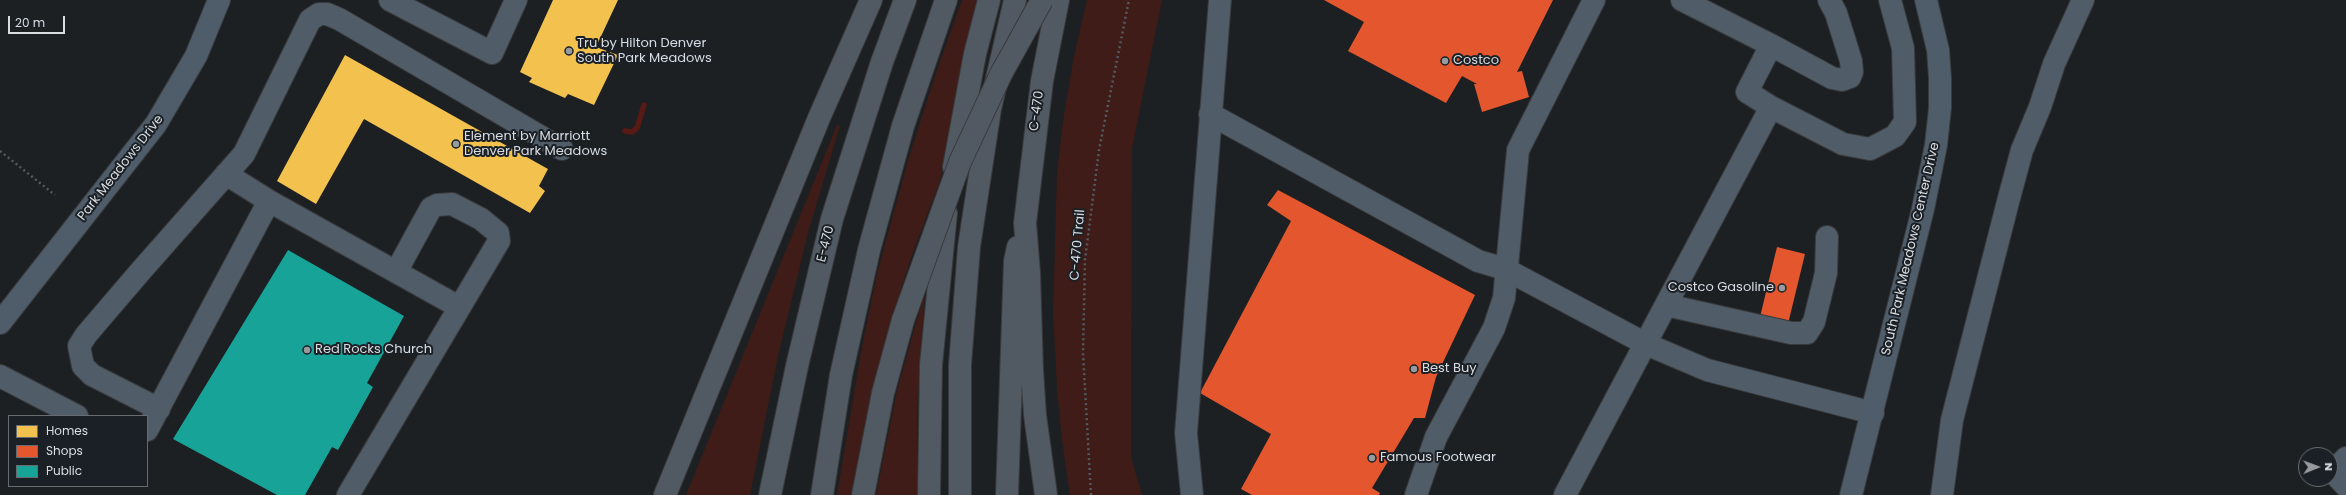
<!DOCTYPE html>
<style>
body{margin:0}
#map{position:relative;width:2346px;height:495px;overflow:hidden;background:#1d2022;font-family:Poppins,sans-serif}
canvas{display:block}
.legend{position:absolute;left:8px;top:415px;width:140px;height:72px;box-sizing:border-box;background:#1a2025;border:1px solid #666c70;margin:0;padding:5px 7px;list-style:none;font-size:12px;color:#d9dde1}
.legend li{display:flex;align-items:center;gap:8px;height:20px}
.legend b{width:20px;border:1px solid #666c70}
.north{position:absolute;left:2298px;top:447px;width:40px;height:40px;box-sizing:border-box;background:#1a2025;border:1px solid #666c70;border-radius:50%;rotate:89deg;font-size:11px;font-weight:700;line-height:16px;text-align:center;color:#d9dde1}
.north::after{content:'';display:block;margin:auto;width:14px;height:18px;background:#979b9e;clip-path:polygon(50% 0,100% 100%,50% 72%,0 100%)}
.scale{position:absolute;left:8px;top:16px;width:57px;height:18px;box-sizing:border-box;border:2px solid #d9dde1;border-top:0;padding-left:5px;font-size:12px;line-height:14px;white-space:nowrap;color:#d9dde1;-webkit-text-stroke:3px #1a2025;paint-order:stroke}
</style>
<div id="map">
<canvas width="2346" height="495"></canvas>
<ul class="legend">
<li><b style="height:11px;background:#f2c14e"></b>Homes</li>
<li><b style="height:11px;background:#e4572e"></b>Shops</li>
<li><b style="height:11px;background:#17a398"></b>Public</li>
</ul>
<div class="north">N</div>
<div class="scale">20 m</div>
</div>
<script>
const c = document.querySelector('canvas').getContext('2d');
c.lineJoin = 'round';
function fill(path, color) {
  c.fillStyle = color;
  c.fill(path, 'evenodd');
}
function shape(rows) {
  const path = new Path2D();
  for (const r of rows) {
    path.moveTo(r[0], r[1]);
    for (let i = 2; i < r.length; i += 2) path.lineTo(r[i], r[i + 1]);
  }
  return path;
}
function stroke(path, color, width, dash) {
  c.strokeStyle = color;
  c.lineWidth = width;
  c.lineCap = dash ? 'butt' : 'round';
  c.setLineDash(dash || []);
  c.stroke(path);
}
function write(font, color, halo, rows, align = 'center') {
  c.font = font + ' Poppins,sans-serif';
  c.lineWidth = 4;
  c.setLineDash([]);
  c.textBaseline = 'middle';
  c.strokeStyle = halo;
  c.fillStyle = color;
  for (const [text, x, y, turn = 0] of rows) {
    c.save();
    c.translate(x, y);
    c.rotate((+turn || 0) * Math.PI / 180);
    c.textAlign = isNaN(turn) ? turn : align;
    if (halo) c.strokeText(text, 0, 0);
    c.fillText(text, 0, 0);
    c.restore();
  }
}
const green = shape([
 [962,0,978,0,964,59,940,181,913,252,892,317,872,395,852,495,837,495,861,352,877,274,909,157,936,73],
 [1087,0,1162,0,1132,148,1131,457,1142,495,1070,495,1062,440,1057,388,1053,314,1057,173,1063,121,1074,56],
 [837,125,840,126,808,233,778,356,750,495,686,495],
 [925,291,917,412,917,495,876,495,897,391]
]);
const homes = shape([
 [553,0,618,0,596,47,618,55,594,105,568,94,565,98,529,82,532,78,520,72],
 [345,55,548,169,539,186,545,191,530,213,364,119,316,204,277,181]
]);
const shops = shape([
 [1324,0,1553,0,1517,72,1522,71,1529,97,1482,112,1474,84,1477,84,1462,76,1446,103,1348,51,1364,22],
 [1278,190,1475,295,1436,377,1425,418,1414,418,1372,488,1380,493,1379,495,1252,495,1241,489,1271,434,1200,393,1291,221,1267,205],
 [1777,247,1805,254,1787,328,1759,321]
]);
const public = shape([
 [288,250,404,316,367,383,373,387,338,450,332,447,305,495,277,495,173,439]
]);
const stream = shape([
 [625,131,632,132,637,128,644,105]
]);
const path = shape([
 [0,151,55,195],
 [1091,495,1083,353,1085,260,1099,150,1129,0]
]);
const minor = shape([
 [390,0,492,53,516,0],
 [1682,0,1771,45],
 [1829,0,1836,13,1851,61,1852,72,1850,77,1842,80,1832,78,1771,45,1747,92,1771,107,1843,144,1870,149,1895,136,1905,122,1903,48,1890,0],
 [1210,114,1478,261,1505,269,1646,344,1707,370,1873,413],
 [269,201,459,307],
 [1666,305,1791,333,1807,333,1814,322,1826,273,1827,237],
 [0,376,77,416],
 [159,409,92,375,83,366,79,346,86,335,139,273,244,154,310,20,319,14,327,14,339,19,562,149],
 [147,430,269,201,226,174],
 [2346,458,2333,472,2346,486],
 [348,495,499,241,498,233,481,219,452,204,437,205,431,208,396,272],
 [1192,495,1186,433,1220,0],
 [1416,495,1436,437,1494,328,1504,298,1518,150,1594,0],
 [1565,495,1771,107],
 [1942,495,1952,420,2009,198,2022,150,2040,107,2054,64,2083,0]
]);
const major = shape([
 [0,323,156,124,196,56,219,0],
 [1851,495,1923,209,1936,145,1940,108,1940,78,1938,50,1926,0]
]);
const highway = shape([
 [954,167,975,54,989,0],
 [665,495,819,118,871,0],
 [770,495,797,366,832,219,882,62,905,0],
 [822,495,841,375,869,250,903,126,946,0],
 [863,495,883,393,903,320],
 [929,495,931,365,946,213],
 [960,495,960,365,969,247,990,109,1015,0],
 [1007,495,1015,261,1018,247],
 [1046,495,1035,415,1032,370,1029,273,1025,223,1042,81,1058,0]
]);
const highwayBridge = shape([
 [903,320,960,162,1001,74,1042,0]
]);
const markers = [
 [569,51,4,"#979b9e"],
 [1445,61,4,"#979b9e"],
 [456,144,4,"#979b9e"],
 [1782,288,4,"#979b9e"],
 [307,350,4,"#979b9e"],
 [1414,369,4,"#979b9e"],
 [1372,458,4,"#979b9e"]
];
const poiNames = [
 ["Tru by Hilton Denver",577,44],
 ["South Park Meadows",577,59],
 ["Costco",1453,61],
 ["Element by Marriott",464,137],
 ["Denver Park Meadows",464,152],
 ["Costco Gasoline",1774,288,"right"],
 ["Red Rocks Church",315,350],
 ["Best Buy",1422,369],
 ["Famous Footwear",1380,458]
];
const streetNames = [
 ["C-470",1037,111,-82],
 ["Park Meadows Drive",121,168,-52],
 ["E-470",826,244,-76],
 ["C-470 Trail",1078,245,-85],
 ["South Park Meadows Center Drive",1911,249,-77]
];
fill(green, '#3f1c18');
fill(homes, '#f2c14e');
fill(shops, '#e4572e');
fill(public, '#17a398');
stroke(stream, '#581a14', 5.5);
stroke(minor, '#383a3c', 24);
stroke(major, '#383a3c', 24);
stroke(highway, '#383a3c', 24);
stroke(path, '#535b62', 2.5, [2, 3]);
stroke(minor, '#505c67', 22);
stroke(major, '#4f5c69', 22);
stroke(highway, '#515a62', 22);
stroke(highwayBridge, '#383a3c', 24, []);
stroke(highwayBridge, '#515a62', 22);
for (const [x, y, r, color] of markers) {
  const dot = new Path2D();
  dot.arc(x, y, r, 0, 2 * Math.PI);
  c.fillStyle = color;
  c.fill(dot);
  stroke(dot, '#1a2025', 1.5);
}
write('13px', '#d9dde1', '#1a2025', poiNames, 'left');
write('13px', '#d9dde1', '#1a2025', streetNames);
</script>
